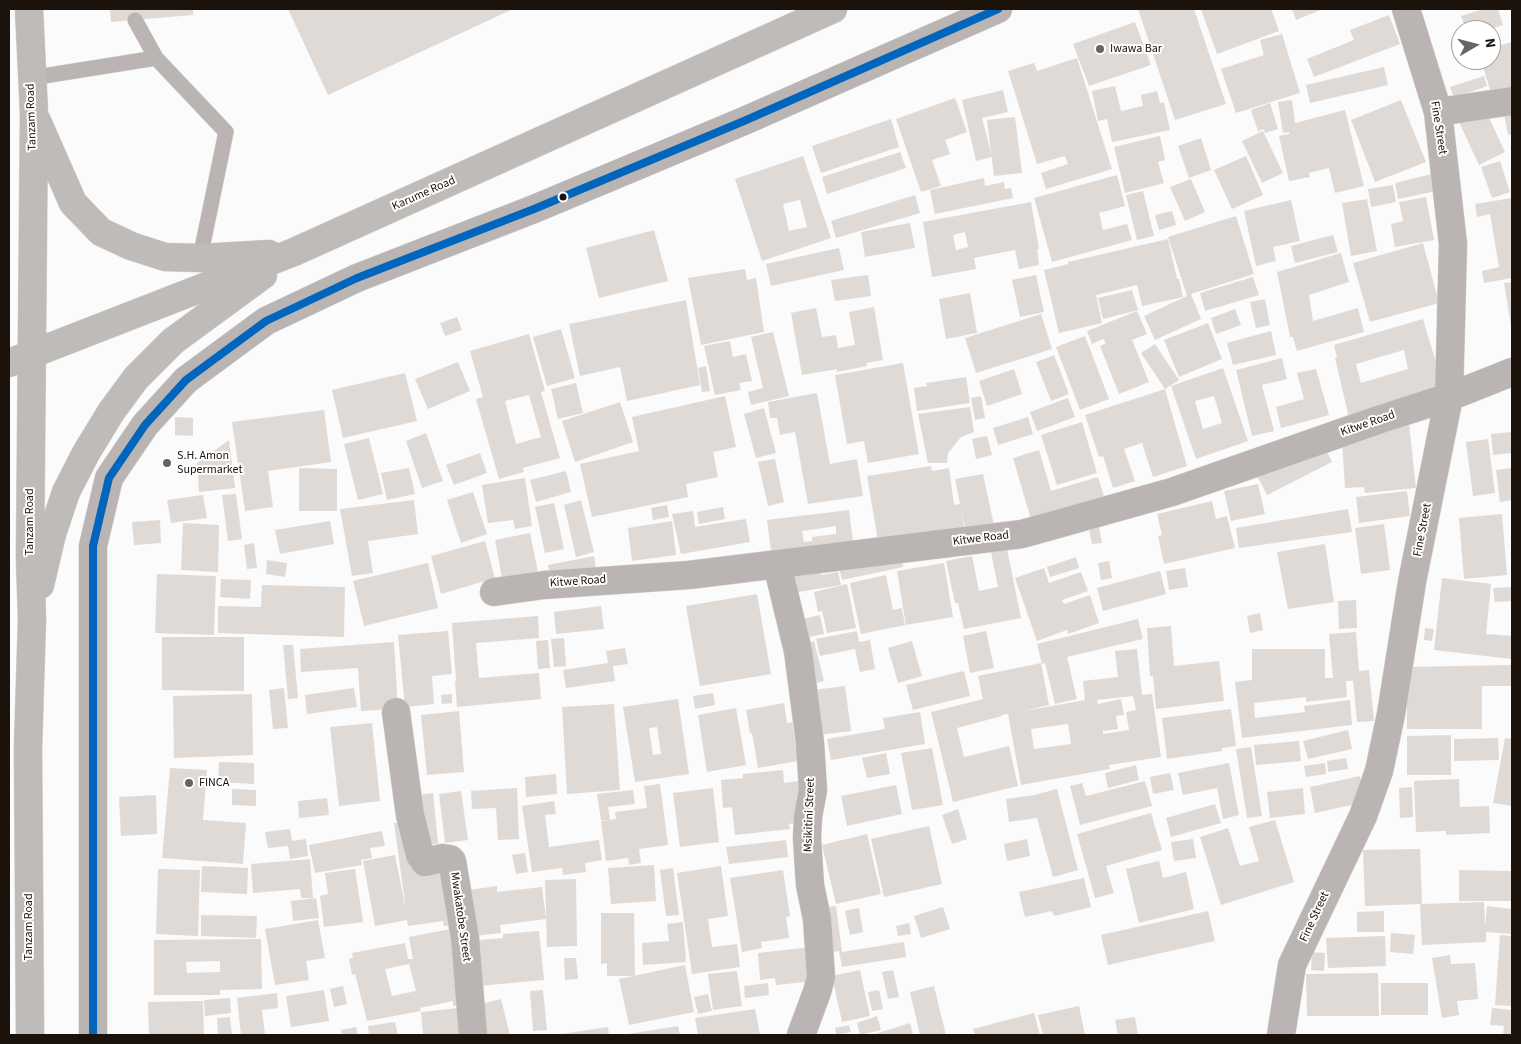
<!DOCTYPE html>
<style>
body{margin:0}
#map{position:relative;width:1521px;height:1044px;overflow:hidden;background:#fbfbfb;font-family:"Source Sans 3",sans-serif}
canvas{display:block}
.frame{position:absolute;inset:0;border:10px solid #1b120b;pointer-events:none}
.north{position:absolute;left:1451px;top:20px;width:50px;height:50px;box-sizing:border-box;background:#fff;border:1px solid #a4a09d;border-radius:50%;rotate:82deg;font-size:14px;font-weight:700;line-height:20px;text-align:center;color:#1b120b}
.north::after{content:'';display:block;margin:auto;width:18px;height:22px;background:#69645f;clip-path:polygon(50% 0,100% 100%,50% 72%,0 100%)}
</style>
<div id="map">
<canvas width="1521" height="1044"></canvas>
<div class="frame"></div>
<div class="north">N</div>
</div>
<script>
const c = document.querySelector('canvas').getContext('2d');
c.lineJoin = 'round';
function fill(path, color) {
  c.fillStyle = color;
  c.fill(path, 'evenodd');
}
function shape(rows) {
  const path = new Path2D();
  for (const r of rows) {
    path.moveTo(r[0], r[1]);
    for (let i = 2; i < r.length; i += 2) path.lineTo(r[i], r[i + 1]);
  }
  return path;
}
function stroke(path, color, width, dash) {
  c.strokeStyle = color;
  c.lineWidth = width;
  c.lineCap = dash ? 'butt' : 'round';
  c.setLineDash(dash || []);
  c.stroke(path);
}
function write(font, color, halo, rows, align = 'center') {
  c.font = font + ' "Source Sans 3",sans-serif';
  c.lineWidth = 4;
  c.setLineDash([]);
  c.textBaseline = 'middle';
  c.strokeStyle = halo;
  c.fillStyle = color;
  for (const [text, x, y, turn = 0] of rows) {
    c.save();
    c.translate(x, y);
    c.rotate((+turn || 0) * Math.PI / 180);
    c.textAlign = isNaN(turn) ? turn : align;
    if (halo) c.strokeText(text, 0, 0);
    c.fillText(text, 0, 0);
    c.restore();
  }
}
const building = shape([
 [110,9,193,9,193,15,111,22],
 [288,9,513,9,328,95],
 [1138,9,1194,9,1226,104,1175,120],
 [1201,9,1271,9,1279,31,1217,54],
 [1292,9,1323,9,1296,20],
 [1483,9,1498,9,1503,25,1488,30,1466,30,1461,16],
 [1389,15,1400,44,1314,77,1307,59,1354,40,1350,30],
 [1135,22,1151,65,1089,86,1073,44],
 [1282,34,1300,93,1236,113,1221,69,1264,55,1260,40],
 [1512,42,1512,97,1494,103,1481,60,1491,60,1491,48],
 [1077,58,1112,169,1046,189,1041,173,1068,164,1065,156,1037,164,1008,71,1034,63,1037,71],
 [1384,67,1388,85,1310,103,1306,85],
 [1484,76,1487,86,1454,98,1450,87],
 [1115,86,1121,111,1143,106,1141,95,1157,91,1160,103,1164,102,1170,130,1112,142,1107,119,1098,121,1092,91],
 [1003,90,1008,112,982,118,992,157,976,161,962,100],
 [955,98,967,132,945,140,950,154,932,160,941,186,921,192,896,119],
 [1292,100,1295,123,1345,110,1364,186,1335,193,1329,168,1309,173,1310,177,1289,181,1279,136,1289,134,1289,132,1283,133,1278,102],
 [1401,100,1426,162,1375,182,1351,120],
 [1270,103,1278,129,1265,133,1264,129,1258,131,1251,110],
 [1485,109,1505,152,1479,165,1459,122],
 [1512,112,1512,134,1508,135,1504,114],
 [1015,117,1022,173,994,176,987,120],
 [891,119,899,147,821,173,812,146],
 [1263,131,1283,173,1262,183,1242,141],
 [1160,136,1165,160,1158,162,1164,183,1125,193,1114,147],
 [1201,138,1211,170,1189,178,1178,146],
 [900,152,906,168,827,194,822,177],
 [803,156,831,238,762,261,735,179],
 [800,200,807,227,789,231,783,204],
 [1246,156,1263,195,1232,209,1214,170],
 [1500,161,1510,192,1492,198,1481,167],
 [1432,174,1436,191,1398,199,1395,183],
 [1117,175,1125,206,1099,213,1103,230,1127,224,1132,240,1052,262,1034,198],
 [984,178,985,186,1004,182,1005,189,1011,188,1013,198,935,214,930,190],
 [1191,179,1205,212,1185,221,1170,187],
 [1393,185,1396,202,1371,207,1368,189],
 [1143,191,1154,236,1137,240,1126,195],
 [915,195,920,213,836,238,831,221],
 [1426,197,1434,240,1395,247,1391,224,1403,221,1399,202],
 [1512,198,1512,278,1484,283,1482,271,1499,267,1490,214,1477,217,1475,204],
 [1367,199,1377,251,1351,256,1342,203],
 [1291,200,1300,241,1273,247,1276,261,1256,266,1244,211],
 [1031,202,1039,249,1037,249,1039,265,1019,269,1015,250,974,258,976,269,932,277,923,222],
 [965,232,968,247,956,250,953,235],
 [1172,211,1176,225,1159,230,1155,215],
 [1236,216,1254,274,1191,294,1201,319,1155,340,1144,316,1187,296,1168,237],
 [910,223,915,248,865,257,861,232],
 [654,230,668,281,599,298,586,248],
 [1333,235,1338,252,1295,263,1291,246],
 [1168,239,1177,279,1179,279,1183,297,1142,306,1137,285,1096,295,1102,323,1059,333,1044,270,1068,264,1068,262],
 [1423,243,1439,303,1370,322,1353,263],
 [839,248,844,270,771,286,766,264],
 [1341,253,1349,282,1309,295,1313,321,1358,308,1364,332,1297,351,1293,337,1290,337,1277,272],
 [745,269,747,280,756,278,764,332,701,345,688,278],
 [868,275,871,296,835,301,831,280],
 [1036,275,1044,312,1020,317,1012,280],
 [1253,277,1259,295,1205,311,1200,293],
 [1512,282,1512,326,1511,326,1504,283],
 [1132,290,1138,310,1103,319,1098,298],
 [970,293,977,333,946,339,939,299],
 [1265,299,1270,325,1256,328,1250,302],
 [686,300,700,385,627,401,620,367,580,376,569,324],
 [874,307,883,360,866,363,867,366,837,372,837,369,802,375,791,313,816,308,822,337,836,335,838,348,855,345,849,312],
 [1235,309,1241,325,1216,334,1211,318],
 [1137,311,1147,334,1132,340,1149,382,1119,394,1100,346,1106,343,1103,339,1092,344,1087,331],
 [1041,314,1052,349,976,373,965,338],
 [457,317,462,330,445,336,440,323],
 [1423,319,1445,392,1349,418,1335,358,1337,358,1334,345],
 [1404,350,1408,369,1361,383,1356,364],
 [1208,323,1222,359,1179,377,1164,340],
 [561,329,575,378,547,386,533,337],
 [1271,331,1276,355,1233,365,1227,343],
 [773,332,789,396,751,405,748,392,763,388,751,337],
 [529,334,545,391,541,392,560,458,523,468,524,472,499,479,476,399,483,397,470,351],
 [529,395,541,437,516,444,505,401],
 [1085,336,1109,399,1080,410,1056,347],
 [730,341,733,357,746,354,752,381,739,383,741,390,715,395,704,346],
 [1155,344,1179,380,1165,389,1141,353],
 [1054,355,1069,394,1051,401,1036,362],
 [1282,358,1287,379,1262,385,1274,431,1252,436,1236,370],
 [458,362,470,391,428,409,415,379],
 [903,363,919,454,868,463,864,441,847,444,835,375],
 [706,366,710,391,702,392,698,368],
 [1223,368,1248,441,1196,459,1171,386],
 [1214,396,1222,423,1203,429,1195,401],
 [1014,369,1022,394,987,406,979,381],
 [1316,369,1329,415,1281,428,1276,407,1304,399,1297,373],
 [405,373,417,421,343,438,332,390],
 [966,377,970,403,917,411,914,388,927,386,926,383],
 [576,383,583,413,558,419,551,389],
 [1165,389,1187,466,1153,477,1142,443,1124,449,1135,481,1113,488,1103,456,1099,457,1085,415],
 [817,393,830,464,857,459,863,496,808,504,795,432,780,435,777,418,770,418,768,402],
 [725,396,736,447,713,452,718,477,686,484,688,497,592,517,580,464,639,451,632,417],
 [981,396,985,418,975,420,971,398],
 [1068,398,1075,417,1037,431,1030,412],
 [620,402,633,442,575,462,562,421],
 [970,407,974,432,961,437,948,453,947,463,928,463,918,414],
 [764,408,776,453,756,458,744,414],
 [324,410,331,462,268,471,273,507,245,511,232,422],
 [175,417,193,418,193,436,175,435],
 [1028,417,1033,434,998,445,993,428],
 [1082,422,1097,473,1057,485,1041,435],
 [1409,423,1416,488,1365,493,1364,487,1345,488,1342,440],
 [1512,432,1512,453,1493,455,1491,434],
 [426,433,443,481,422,488,406,441],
 [987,436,992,455,976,459,972,439],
 [369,438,383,494,358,500,344,444],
 [1488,439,1495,493,1473,496,1466,442],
 [229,440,235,488,199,492,197,463],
 [1322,442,1332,462,1267,495,1257,476],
 [1039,450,1051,491,1098,477,1107,506,1032,523,1013,458],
 [480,453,487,473,454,485,446,465],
 [775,459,784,502,768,506,758,462],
 [931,466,932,471,949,468,954,505,960,504,955,479,983,474,995,530,967,536,961,510,964,527,878,541,867,476],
 [299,468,337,469,337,511,299,511],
 [409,468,415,494,387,500,381,473],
 [1512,468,1512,500,1500,502,1496,470],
 [566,471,571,492,536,502,530,480],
 [525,478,532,526,515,529,513,520,488,523,482,485],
 [1258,484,1265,514,1231,521,1224,491],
 [1407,491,1410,516,1359,523,1356,497],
 [473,492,487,534,461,543,447,500],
 [236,494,242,539,228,541,222,495],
 [203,495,207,518,171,523,167,500],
 [414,500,418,534,368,541,373,573,352,576,340,509],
 [581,500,594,552,576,557,564,505],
 [1212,501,1216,519,1227,516,1235,548,1164,564,1158,536,1162,535,1157,514],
 [554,503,564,549,545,553,535,507],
 [667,505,669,517,653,520,651,508],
 [723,507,725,519,699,524,697,512],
 [1348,509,1352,532,1239,548,1236,528],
 [849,510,854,550,799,557,799,547,771,551,767,520],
 [836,526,836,534,812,537,812,541,804,542,802,531],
 [693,511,695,527,746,519,750,542,681,554,672,514],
 [1502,514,1507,575,1464,579,1459,518],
 [160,520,161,543,134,545,132,522],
 [330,521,334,544,280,554,275,530],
 [672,521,676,555,632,561,628,528],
 [183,523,219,525,218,572,181,570],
 [1384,524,1390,570,1361,574,1355,528],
 [1099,527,1102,543,1092,544,1089,529],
 [530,533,540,582,504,589,495,540],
 [485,541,495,578,441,594,431,556],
 [254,543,257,568,247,569,244,545],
 [1006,544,1021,618,964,629,958,603,955,603,946,561,972,556,979,591,998,587,990,547],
 [1325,544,1334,602,1288,609,1277,552],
 [594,556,598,579,552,587,548,565],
 [901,556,903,567,842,580,839,568],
 [1076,557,1079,568,1050,577,1047,567],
 [267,560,287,563,285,577,266,574],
 [1109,561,1112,578,1101,580,1098,563],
 [428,563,438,608,364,626,353,581],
 [944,563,953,617,906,625,897,571],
 [819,567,821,575,838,572,841,585,786,594,783,573],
 [1044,568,1049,583,1081,572,1088,591,1062,600,1064,604,1090,595,1099,623,1068,634,1067,630,1037,641,1015,578],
 [1185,568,1188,587,1169,590,1166,571],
 [1160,571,1166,594,1103,611,1097,588],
 [157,574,216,576,214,635,155,633],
 [886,575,893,610,902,608,905,625,861,634,850,583],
 [1442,578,1491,584,1486,634,1512,636,1512,659,1434,650],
 [221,579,251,580,250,599,220,597],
 [847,584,856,628,827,633,822,611,818,612,814,592],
 [262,585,345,587,344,637,218,633,218,606,261,607],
 [1512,587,1512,601,1495,602,1493,588],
 [757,594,771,674,700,686,686,606],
 [1356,600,1357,628,1339,629,1338,601],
 [601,606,604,629,556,634,554,612],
 [1260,613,1263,630,1250,633,1247,616],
 [820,615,824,634,785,642,781,624],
 [538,616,539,638,476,643,479,678,539,673,541,699,457,707,455,681,456,681,452,623],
 [1138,619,1143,639,1067,657,1077,699,1055,704,1045,663,1042,664,1037,644],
 [1171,626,1174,666,1219,661,1224,701,1156,709,1153,676,1150,676,1147,628],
 [1425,628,1434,629,1432,641,1424,640],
 [448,631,452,674,432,676,434,704,405,707,398,635],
 [857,631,859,642,870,640,875,669,860,672,855,649,820,656,816,639],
 [986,631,994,668,970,673,963,636],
 [1356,632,1359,671,1369,670,1374,721,1357,722,1353,681,1346,681,1347,697,1306,702,1306,697,1254,703,1255,718,1305,712,1304,706,1350,700,1352,725,1242,738,1235,682,1252,680,1252,649,1325,649,1325,678,1333,678,1329,634],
 [162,637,244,637,244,691,162,690],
 [564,638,566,666,554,667,551,639],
 [548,640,550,668,538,669,536,641],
 [814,641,824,681,804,686,794,646],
 [912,641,922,676,898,683,888,648],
 [394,642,398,709,361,711,358,668,301,672,300,649],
 [283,645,293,645,298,698,288,699],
 [625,648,628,664,613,666,615,681,566,688,563,670,608,663,606,651],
 [1137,649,1142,695,1152,694,1161,757,1109,765,1110,769,1021,785,1008,714,1001,715,1002,716,957,728,964,757,1009,746,1018,786,953,802,931,712,983,699,978,676,1041,663,1049,705,1024,711,1085,700,1083,681,1118,677,1115,651],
 [1133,696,1136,710,1126,712,1129,730,1103,734,1103,731,1118,729,1116,716,1124,715,1121,699,1098,704,1097,700],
 [1068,724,1071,744,1034,749,1031,729],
 [1512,665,1512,686,1482,686,1482,729,1407,729,1407,667],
 [964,671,970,696,913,710,906,685],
 [845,686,851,731,811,736,805,691],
 [284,688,288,728,273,729,269,690],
 [354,688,357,707,307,714,305,695],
 [713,693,715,705,695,709,693,696],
 [252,694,253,755,174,758,173,696],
 [452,694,452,703,442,704,441,695],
 [678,699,689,774,635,782,623,707],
 [657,727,661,754,653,755,649,728],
 [784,703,787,723,792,722,798,761,758,768,752,733,750,733,746,710],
 [614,704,620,790,567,794,562,707],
 [736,708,746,765,707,772,698,715],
 [1231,709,1236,746,1222,748,1222,751,1167,759,1162,718],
 [459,711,464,772,427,775,421,715],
 [920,712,925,744,831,760,827,739,885,729,883,718],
 [372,723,380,801,339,806,330,727],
 [1348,730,1352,749,1308,759,1303,741],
 [1451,735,1451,775,1407,775,1407,736],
 [1498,738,1499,760,1454,761,1454,739],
 [1505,738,1512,739,1512,806,1493,803],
 [1299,741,1301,761,1256,765,1254,745],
 [1251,747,1262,816,1247,818,1236,749],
 [932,748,943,805,912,810,901,753],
 [886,753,890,774,867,778,862,758],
 [1346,758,1348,769,1328,772,1327,761],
 [219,762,254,763,254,784,218,782],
 [1229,763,1239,815,1223,819,1217,788,1183,795,1178,773],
 [1325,763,1326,774,1306,777,1304,766],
 [1136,765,1139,780,1108,788,1105,773],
 [170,768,207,770,203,820,246,823,243,864,162,858],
 [783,770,784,783,799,781,804,816,794,817,794,823,789,824,790,829,735,835,732,807,723,808,721,780,743,778,743,774],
 [1170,773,1174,790,1153,794,1150,777],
 [556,774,557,794,526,797,525,777],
 [1360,776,1365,802,1315,813,1310,787],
 [1459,779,1460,807,1489,806,1490,833,1446,835,1446,831,1416,832,1414,781],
 [1145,781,1152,806,1080,825,1070,786,1082,783,1086,796],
 [660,784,668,845,639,849,641,863,629,865,628,858,606,861,601,821,616,819,615,812,647,808,644,786],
 [896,785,902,814,847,826,841,796],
 [1412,787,1413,817,1400,818,1399,788],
 [517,788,519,839,498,840,496,808,472,809,471,791],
 [713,788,719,842,680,847,673,793],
 [1303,788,1305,814,1270,818,1267,792],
 [232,789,256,790,256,806,232,805],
 [1057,789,1078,870,1053,877,1037,818,1009,822,1006,799,1034,795],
 [633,790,635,804,608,807,610,820,601,820,597,794],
 [461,791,468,840,445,843,439,794],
 [433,793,438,844,421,845,417,795],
 [156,795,157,834,121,836,119,797],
 [327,798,329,815,299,818,298,801],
 [554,801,556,814,545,815,549,847,599,840,602,860,585,863,586,872,563,875,562,868,532,872,522,806],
 [1215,804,1221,823,1171,837,1166,818],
 [958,809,967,839,952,844,942,815],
 [1151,813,1162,850,1106,866,1114,893,1095,898,1077,834],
 [1275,820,1294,882,1221,905,1200,837,1228,828,1240,866,1259,861,1249,827],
 [407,821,412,836,417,874,451,869,460,924,444,926,443,921,408,926,407,920,375,926,363,861,395,855,406,910,394,823],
 [929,826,942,884,884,897,871,839],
 [290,829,292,841,306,839,308,856,290,859,288,846,268,848,265,832],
 [382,831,385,846,370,848,372,858,361,860,362,865,315,873,309,845],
 [867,834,881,894,836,904,822,845],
 [1027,839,1030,856,1007,861,1004,844],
 [1193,839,1196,858,1174,861,1171,842],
 [786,840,788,857,729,864,726,847],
 [1420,849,1422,904,1484,902,1485,927,1487,906,1512,909,1512,934,1486,932,1486,942,1422,945,1420,904,1365,906,1363,850],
 [525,853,528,872,516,874,512,855],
 [310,859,313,898,301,898,300,889,253,893,251,864],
 [1159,861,1163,878,1186,872,1194,909,1139,923,1126,869],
 [654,865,656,901,611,904,608,868],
 [202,866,248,868,247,894,201,892],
 [721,866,728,916,708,919,712,947,737,944,740,967,692,974,677,873],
 [673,868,679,915,666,916,660,870],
 [158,869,200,870,198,936,156,934],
 [355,869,363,922,324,927,320,896,328,894,325,873],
 [783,870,790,916,786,917,789,938,761,942,762,948,742,952,730,878],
 [1459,870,1512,871,1512,901,1459,901],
 [1084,878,1091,907,1054,916,1052,911,1025,917,1019,892],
 [576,879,577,946,547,947,545,880],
 [497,886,497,892,542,887,546,919,500,925,501,933,475,936,469,890],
 [316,898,319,918,293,921,291,901],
 [836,906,842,952,904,942,906,957,842,967,839,951,820,954,815,908],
 [943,907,950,929,921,938,914,916],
 [859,908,863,932,850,935,845,911],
 [1208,911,1215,941,1108,965,1101,935],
 [1384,911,1384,932,1357,932,1357,912],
 [601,913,634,913,635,976,607,976,607,963,601,964],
 [201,915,257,916,256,938,201,936],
 [318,920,325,958,306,961,309,980,275,985,265,929],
 [683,922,686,962,643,965,642,943,669,941,667,924],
 [909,923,911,934,898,936,896,926],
 [456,928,463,1004,453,1006,453,1001,420,1008,421,1011,367,1021,355,974,352,975,349,959,353,958,352,953,405,943,408,959,413,959,409,937],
 [409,964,416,991,392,996,385,969],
 [539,931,544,980,479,986,476,958,481,958,479,940,503,938,503,934],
 [1391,933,1415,935,1413,954,1390,952],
 [1500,935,1512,936,1512,1006,1495,1005],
 [1385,936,1386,966,1328,968,1326,938],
 [261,939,262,989,220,990,220,995,154,995,154,940],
 [220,961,220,972,187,973,186,962],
 [812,947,815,981,776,985,775,978,760,980,758,953],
 [1312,952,1325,953,1324,971,1311,970],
 [1450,955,1451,964,1475,963,1478,999,1457,1001,1459,1015,1442,1018,1432,958],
 [564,958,576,958,578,979,565,980],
 [685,965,694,1012,629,1025,619,979],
 [860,970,870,1016,842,1022,832,976],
 [893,970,899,997,888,999,882,972],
 [737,971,742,1006,713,1010,708,974],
 [1378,973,1379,1016,1307,1016,1306,974],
 [768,983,769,995,745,998,744,986],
 [1381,983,1428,983,1428,1015,1381,1015],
 [343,986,347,1004,334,1007,330,989],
 [934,986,946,1035,920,1035,910,992],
 [324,990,329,1021,291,1027,286,996],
 [543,990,547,1030,533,1031,530,991],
 [879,990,883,1009,872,1011,868,992],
 [277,993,278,1008,262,1010,265,1035,241,1035,237,998],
 [708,994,712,1011,698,1014,694,997],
 [230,998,231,1013,205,1016,204,1000],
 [501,999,510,1035,480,1035,473,1006],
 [203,1001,204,1035,149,1035,148,1002],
 [1079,1006,1085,1035,1043,1035,1038,1015],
 [467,1007,470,1035,423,1035,421,1012],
 [1492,1008,1512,1010,1512,1035,1503,1035,1504,1026,1490,1025],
 [755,1009,760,1035,698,1035,695,1018],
 [1034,1013,1040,1035,975,1035,973,1029],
 [877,1016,881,1030,860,1035,857,1023],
 [230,1017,232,1035,218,1035,217,1018],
 [1135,1017,1138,1035,1118,1035,1115,1020],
 [395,1022,398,1035,369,1035,368,1026],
 [910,1023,913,1035,872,1035],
 [849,1025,851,1032,836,1035,835,1028],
 [678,1026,680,1035,629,1035,628,1034],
 [356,1027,358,1035,342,1035,341,1030],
 [608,1027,609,1035,561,1035,561,1034]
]);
const service = shape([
 [135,20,156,58],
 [31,78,156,58,226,132,200,258]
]);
const minor = shape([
 [1438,112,1512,101],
 [777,564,798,651,810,743,813,790,808,817,807,838,810,885,817,919,821,977,817,992,801,1035],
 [494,592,544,585,689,575,1022,534,1172,492,1378,420,1449,397,1512,372],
 [396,712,410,815,420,855,425,862,443,858,450,859,452,861,465,938,473,1035],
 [93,1035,93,546,109,478,145,425,186,380,266,321,357,278,534,209,744,121,998,9],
 [1281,1035,1292,965,1363,816,1379,771,1391,714,1412,582,1449,397,1453,244,1438,112,1406,9]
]);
const trunk = shape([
 [29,9,34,113,30,558,32,619,28,748,30,1035],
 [37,121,73,203,101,232,131,246,165,257,200,258,269,254],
 [9,363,294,252,833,9],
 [40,585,52,534,66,492,86,453,111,412,136,378,173,341,263,275]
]);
const bus1 = shape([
 [93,1035,93,546,109,478,145,425,186,380,266,321,357,278,534,209,744,121,998,9]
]);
const markers = [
 [1100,49,5,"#69645f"],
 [563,197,4.5,"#1b120b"],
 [167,463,5,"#69645f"],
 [189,783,5,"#69645f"]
];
const poiNames = [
 ["Iwawa Bar",1110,49],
 ["S.H. Amon",177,456],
 ["Supermarket",177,470],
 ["FINCA",199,783]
];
const streetNames = [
 ["Tanzam Road",32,117,-92],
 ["Fine Street",1438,128,81],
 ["Karume Road",424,194,-24],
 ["Kitwe Road",1368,424,-19],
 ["Tanzam Road",30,522,-90],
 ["Fine Street",1423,530,-79],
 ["Kitwe Road",981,539,-7],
 ["Kitwe Road",578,582,-4],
 ["Msikitini Street",810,815,-88],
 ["Mwakatobe Street",460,917,82],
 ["Fine Street",1315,917,-65],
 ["Tanzam Road",29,927,-90]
];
fill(building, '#dfdad6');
stroke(service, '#d7d6d5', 16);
stroke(minor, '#d7d6d5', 29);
stroke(trunk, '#d7d6d5', 29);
stroke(service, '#bab5b3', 15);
stroke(minor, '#bab5b3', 28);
stroke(trunk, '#bebbb8', 28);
stroke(bus1, '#0065bd', 8);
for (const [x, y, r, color] of markers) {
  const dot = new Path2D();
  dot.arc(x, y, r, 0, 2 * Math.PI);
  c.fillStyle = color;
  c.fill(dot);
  stroke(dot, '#fff', 2);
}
write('12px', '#1b120b', '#fff', poiNames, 'left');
write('12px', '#1b120b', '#fff', streetNames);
</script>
